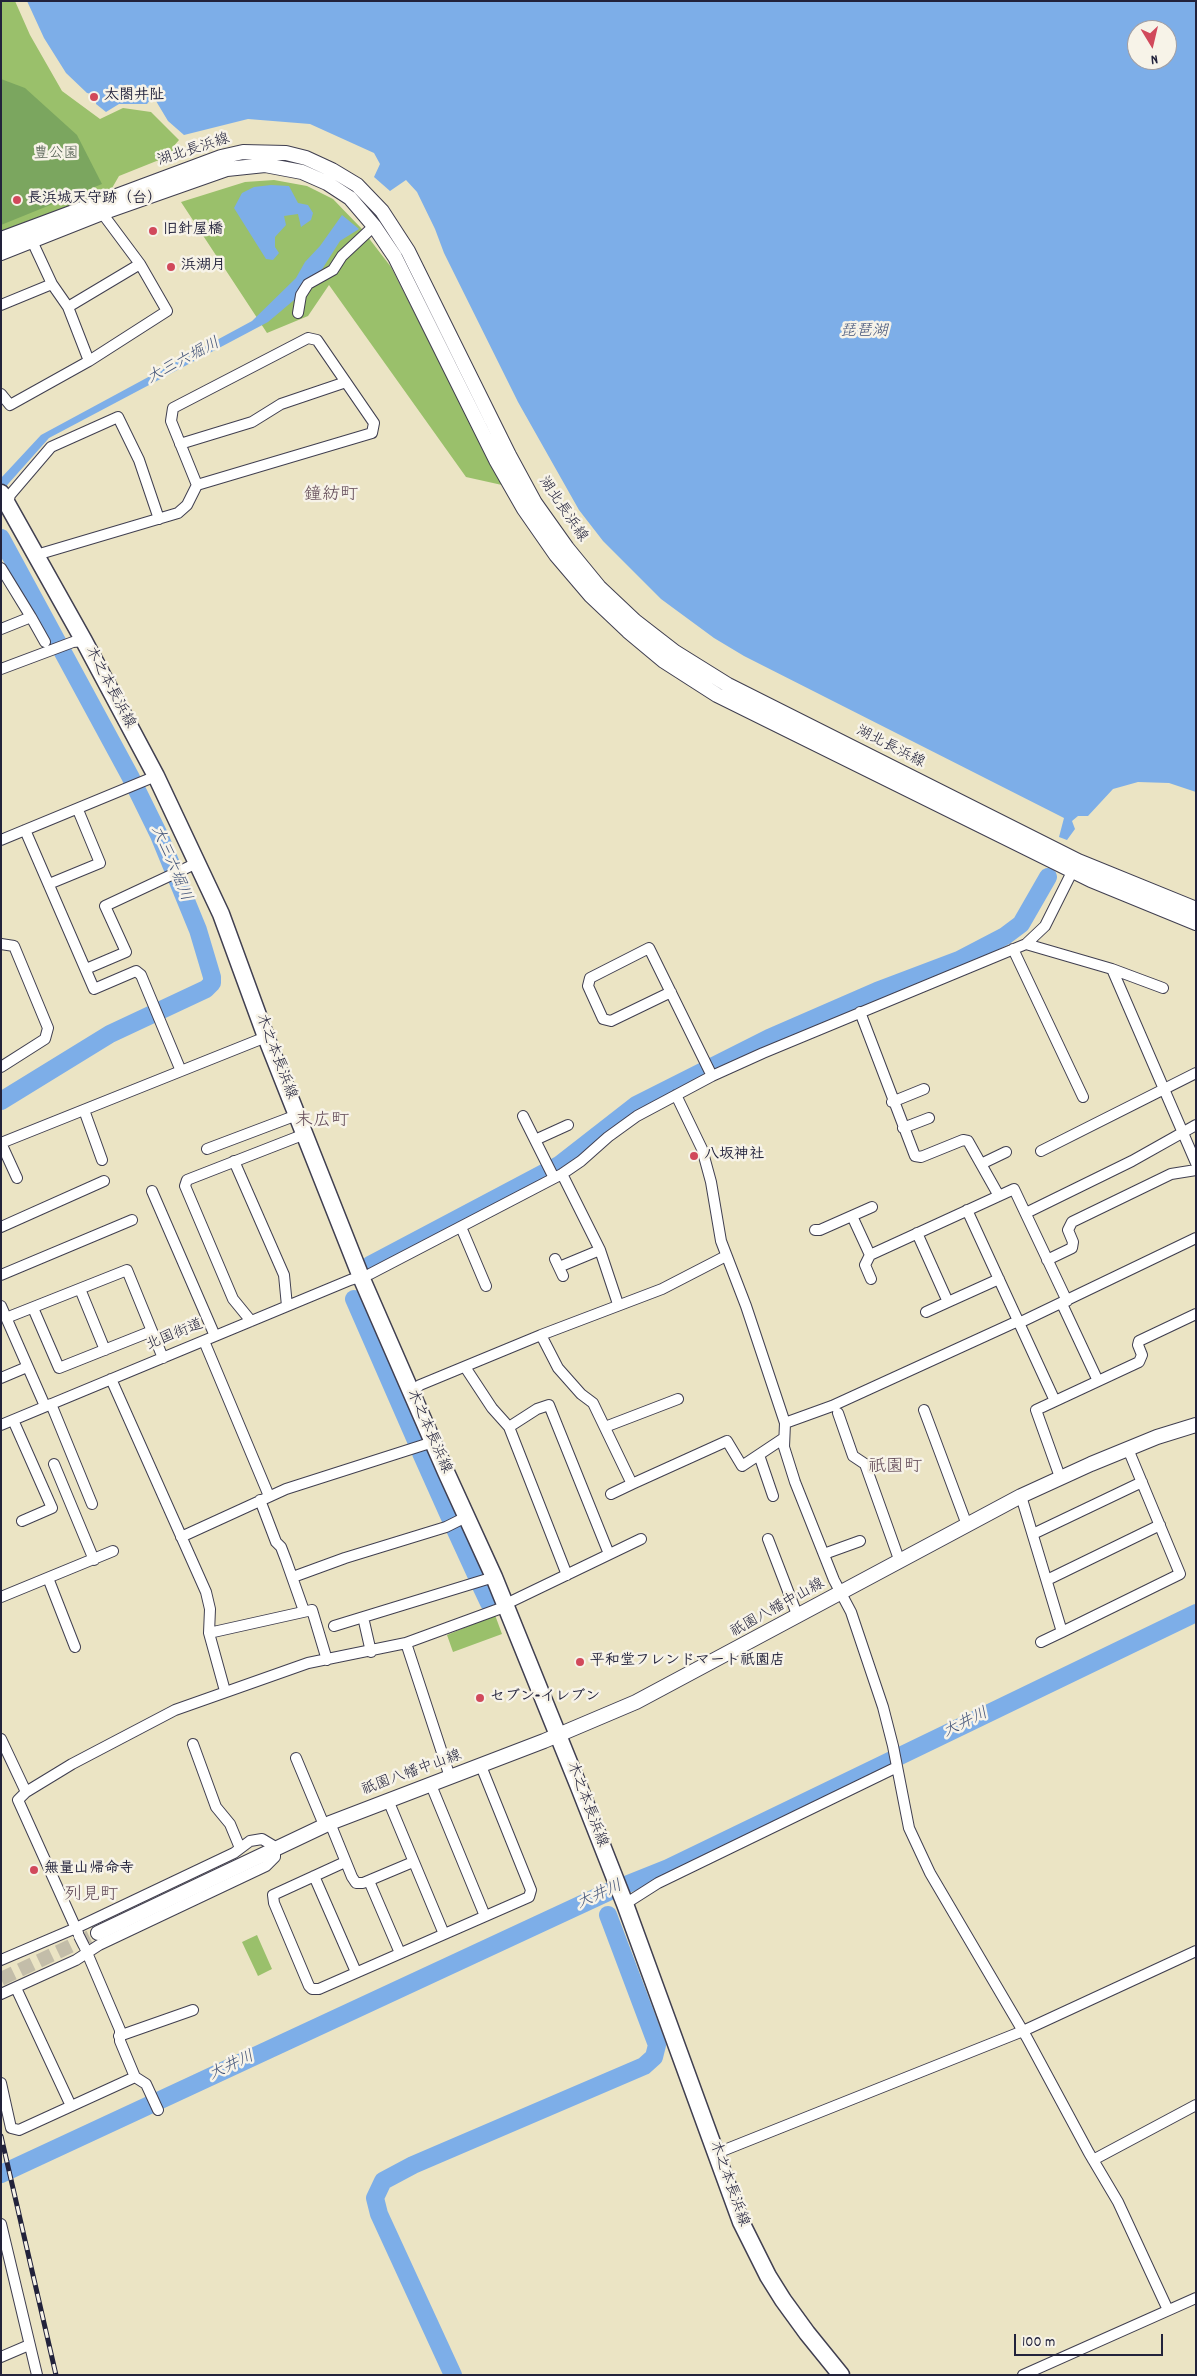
<!DOCTYPE html>
<meta charset="utf-8">
<style>
body{margin:0}
#map{position:relative;width:1197px;height:2376px;overflow:hidden;background:#ebe4c4;font-family:Dekko,sans-serif}
canvas{display:block}
.frame{position:absolute;inset:0;border:2px solid #22223b;pointer-events:none}
.north{position:absolute;left:1127px;top:20px;width:50px;height:50px;box-sizing:border-box;background:#f7f3e8;border:1px solid #a29fa3;border-radius:50%;rotate:171deg;font-size:14px;font-weight:700;line-height:20px;text-align:center;color:#22223b}
.north::after{content:'';display:block;margin:auto;width:18px;height:22px;background:#d1495b;clip-path:polygon(50% 0,100% 100%,50% 72%,0 100%)}
.scale{position:absolute;left:1014px;top:2334px;width:149px;height:22px;box-sizing:border-box;border:2px solid #22223b;border-top:0;padding-left:6px;font-size:15px;line-height:18px;white-space:nowrap;color:#22223b;-webkit-text-stroke:4px #f7f3e8;paint-order:stroke}
</style>
<div id="map">
<canvas width="1197" height="2376"></canvas>
<div class="frame"></div>
<div class="north">N</div>
<div class="scale">100 m</div>
</div>
<script>
const c = document.querySelector('canvas').getContext('2d');
c.lineJoin = 'round';
function fill(path, color) {
  c.fillStyle = color;
  c.fill(path, 'evenodd');
}
function shape(rows) {
  const path = new Path2D();
  for (const r of rows) {
    path.moveTo(r[0], r[1]);
    for (let i = 2; i < r.length; i += 2) path.lineTo(r[i], r[i + 1]);
  }
  return path;
}
function stroke(path, color, width, dash) {
  c.strokeStyle = color;
  c.lineWidth = width;
  c.lineCap = dash ? 'butt' : 'round';
  c.setLineDash(dash || []);
  c.stroke(path);
}
function write(font, color, halo, rows, align = 'center') {
  c.font = font + ' Dekko,"Klee One",sans-serif';
  c.lineWidth = 5;
  c.setLineDash([]);
  c.textBaseline = 'middle';
  c.strokeStyle = halo;
  c.fillStyle = color;
  for (const [text, x, y, turn = 0] of rows) {
    c.save();
    c.translate(x, y);
    c.rotate((+turn || 0) * Math.PI / 180);
    c.textAlign = isNaN(turn) ? turn : align;
    if (halo) c.strokeText(text, 0, 0);
    c.fillText(text, 0, 0);
    c.restore();
  }
}
const green = shape([
 [1,1,15,1,30,35,62,91,100,119,123,108,151,112,179,140,173,147,174,154,119,176,108,195,1,234],
 [274,180,307,186,333,199,361,228,391,267,502,485,466,477,329,285,308,316,267,333,181,202,245,182],
 [495,1615,502,1634,453,1652,447,1635],
 [257,1935,272,1969,258,1976,242,1942]
]);
const forest = shape([
 [1,79,25,88,77,135,102,184,1,225]
]);
const water = shape([
 [27,1,1196,1,1196,792,1169,783,1138,782,1113,789,1088,816,1078,816,1072,821,1075,829,1067,840,1059,837,1064,818,744,656,714,638,661,599,603,541,579,510,518,402,444,253,435,229,417,192,406,180,390,191,374,177,380,164,374,153,310,124,248,119,184,135,168,121,153,96,147,104,119,104,106,112,96,104,96,95,87,93,66,73,44,38],
 [1137,30,1167,30,1167,60,1137,60],
 [271,185,289,186,298,203,308,205,313,213,311,220,301,227,298,214,284,216,286,225,275,237,275,247,279,253,273,260,266,259,234,208,242,193,254,187],
 [342,215,359,229,340,241,319,274,300,295,268,322,49,438,1,492,1,478,41,435,252,321,296,278,305,262,320,246]
]);
const river = shape([
 [1,538,130,776,159,835,198,930,212,977,212,983,206,989,110,1034,1,1101],
 [370,1265,559,1165,636,1105,769,1038,877,991,959,960,1005,936,1021,924,1048,877],
 [354,1299,417,1443],
 [421,1453,451,1520],
 [455,1529,478,1579],
 [481,1586,489,1603,493,1607],
 [1,2174,608,1892,668,1868,1196,1613],
 [453,2375,379,2214,375,2198,383,2181,413,2165,644,2066,654,2057,657,2045,608,1915]
]);
const secondaryTunnel = shape([
 [1,1979,98,1933]
]);
const minor = shape([
 [32,241,52,284,68,307,89,361],
 [1,305,52,284],
 [68,307,140,264],
 [298,313,301,295,308,284,333,270,342,256,374,226],
 [1,394,10,405,89,361,167,311,140,264,102,213],
 [180,444,252,422,281,404,346,382],
 [8,503,10,495,51,447,118,417,139,460,159,519],
 [39,557,43,553,178,513,187,505,197,485,171,421,173,408,308,338,317,340,374,423,372,433,197,485],
 [1,568,31,617,1,629],
 [31,617,45,642],
 [1,669,73,642,84,641],
 [25,830,94,989,136,971,141,975,181,1071],
 [1,840,156,776],
 [49,884,100,863,78,810],
 [1,944,14,946,48,1028,45,1039,1,1067],
 [1026,944,1112,969,1163,988],
 [1013,949,1083,1097],
 [86,969,126,952,105,906,197,863],
 [1112,969,1196,1163],
 [671,992,611,1021,603,1019,588,986,590,978,649,948,712,1076],
 [860,1012,915,1156,921,1157,963,1140,968,1141,999,1196],
 [676,1095,702,1149,711,1182,721,1241,746,1306,785,1423,784,1447,795,1482,834,1580,851,1612,883,1707,893,1746,909,1828,930,1873,1027,2038,1089,2153,1118,2202,1168,2310],
 [892,1102,924,1089],
 [84,1110,102,1160],
 [523,1116,554,1178],
 [903,1128,929,1118],
 [535,1140,568,1125],
 [1,1143,266,1037],
 [1,1143,17,1178],
 [207,1149,297,1115],
 [1041,1151,1196,1073],
 [234,1161,284,1275,287,1306],
 [981,1164,1006,1152],
 [562,1174,600,1250,618,1304],
 [152,1191,215,1336],
 [967,1210,1055,1401],
 [1026,1213,1132,1161,1196,1125],
 [852,1216,870,1255,1014,1189,1067,1301],
 [1,1227,104,1181],
 [461,1227,486,1286],
 [815,1230,820,1230,872,1207],
 [917,1233,948,1302,999,1279],
 [870,1255,865,1265,871,1279],
 [555,1259,563,1276],
 [1047,1260,1072,1248,1073,1242,1068,1230,1072,1222,1171,1174,1196,1170],
 [559,1267,600,1250],
 [1,1275,132,1220],
 [80,1289,105,1350],
 [1062,1304,1098,1381],
 [1,1306,45,1406],
 [33,1308,59,1368,152,1331],
 [926,1312,948,1302],
 [6,1318,127,1270,163,1358],
 [251,1321,233,1299,185,1186,187,1180,305,1134],
 [1019,1323,1196,1238],
 [541,1335,558,1368,581,1394,593,1403,632,1484,727,1441,742,1466,784,1438],
 [204,1341,269,1496],
 [465,1367,492,1408,509,1427],
 [1,1378,27,1367],
 [111,1379,206,1592,210,1609,209,1633,225,1691],
 [411,1392,420,1385,541,1335,662,1289,726,1256],
 [51,1404,92,1504],
 [924,1410,967,1525],
 [838,1413,853,1456,865,1464,900,1562],
 [13,1420,52,1508,22,1521],
 [785,1423,832,1406,1018,1321],
 [1,1425,350,1280,370,1274,562,1174,581,1161,608,1137,637,1116,712,1076,763,1053,1026,944,1045,926,1075,866],
 [605,1427,678,1399],
 [759,1455,773,1496],
 [54,1464,94,1560],
 [1060,1477,1036,1410,1139,1362,1142,1355,1138,1345,1139,1341,1196,1314],
 [611,1494,632,1484],
 [1021,1496,1062,1632,1180,1574,1128,1449],
 [260,1500,276,1542,281,1547,286,1560,304,1611],
 [1033,1534,1142,1482],
 [181,1537,286,1489,433,1442],
 [768,1539,798,1617],
 [824,1554,860,1541],
 [567,1575,509,1427,537,1409,549,1405,609,1554],
 [293,1577,345,1558,446,1527,466,1517],
 [48,1578,75,1647],
 [1047,1580,1160,1525],
 [1,1597,113,1551],
 [506,1604,641,1539],
 [363,1617,371,1652],
 [334,1626,494,1577],
 [209,1633,312,1610,327,1660],
 [1041,1642,1062,1632],
 [406,1643,450,1777],
 [1,1739,26,1792,18,1800,78,1933],
 [193,1744,216,1807,230,1824,240,1848],
 [296,1758,324,1825],
 [431,1785,485,1916],
 [26,1792,72,1764,175,1710,308,1663,406,1643,507,1606],
 [388,1800,444,1934],
 [330,1823,352,1877,356,1883,363,1883,413,1862],
 [345,1862,273,1895,274,1903,309,1986,312,1989,319,1989,529,1897,531,1890,481,1766],
 [314,1876,356,1972],
 [369,1881,400,1953],
 [625,1904,658,1883,897,1767],
 [1,1960,76,1928,234,1853,250,1841,262,1839,272,1845,275,1849,275,1857,266,1866,99,1945,76,1960,1,1994],
 [16,1988,71,2106],
 [119,2036,193,2010],
 [135,2077,146,2084,158,2110],
 [1,2083,11,2128,19,2130,135,2077,120,2041,120,2030,85,1948],
 [717,2153,1023,2031,1196,1951],
 [1093,2160,1196,2105],
 [1,2224,37,2375],
 [1,2357,29,2345],
 [1023,2375,1196,2298]
]);
const secondary = shape([
 [1,239,221,157,243,152,286,153,306,158,332,170,357,185,382,211,408,251,509,455,535,503,567,548,599,587,635,621,675,652,728,685,1078,861,1196,909],
 [1,253,102,213,227,169,265,165,302,172,327,183,350,198,374,226,395,257,496,460,524,509,556,555,591,596,628,631,664,661,717,695,1091,880,1196,923],
 [98,1933,330,1823,544,1741,636,1702,1021,1496,1091,1464,1157,1437,1196,1425]
]);
const primary = shape([
 [1,493,84,641,156,776,221,914,266,1037,361,1277,446,1472,494,1577,579,1787,625,1904,741,2222,768,2276,783,2300,807,2333,841,2375]
]);
const rail = shape([
 [1,2136,56,2375]
]);
const minorBridge = shape([
 [79,1936,84,1946]
]);
const markers = [
 [94,97,5,"#d1495b"],
 [17,200,5,"#d1495b"],
 [153,231,5,"#d1495b"],
 [171,267,5,"#d1495b"],
 [694,1156,5,"#d1495b"],
 [580,1662,5,"#d1495b"],
 [480,1698,5,"#d1495b"],
 [34,1870,5,"#d1495b"]
];
const poiNames = [
 ["太閤井阯",104,97],
 ["長浜城天守跡（台）",27,200],
 ["旧針屋橋",163,231],
 ["浜湖月",181,267],
 ["八坂神社",704,1156],
 ["平和堂フレンドマート祇園店",590,1662],
 ["セブン-イレブン",490,1698],
 ["無量山帰命寺",44,1870]
];
const streetNames = [
 ["湖北長浜線",194,151,-18],
 ["湖北長浜線",562,510,56],
 ["木之本長浜線",109,688,62],
 ["湖北長浜線",890,748,27],
 ["木之本長浜線",275,1057,69],
 ["北国街道",175,1336,-22],
 ["木之本長浜線",428,1432,66],
 ["祇園八幡中山線",778,1609,-29],
 ["祇園八幡中山線",412,1774,-20],
 ["木之本長浜線",586,1805,69],
 ["木之本長浜線",728,2184,70]
];
const parkNames = [
 ["豊公園",56,155]
];
const waterNames = [
 ["琵琶湖",864,333],
 ["大三六堀川",184,362,-28],
 ["大三六堀川",170,864,67],
 ["大井川",966,1724,-26],
 ["大井川",600,1896,-24],
 ["大井川",232,2067,-25]
];
const quarterNames = [
 ["鐘紡町",331,497],
 ["末広町",322,1123],
 ["祇園町",895,1469],
 ["列見町",91,1897]
];
fill(green, '#9ac06b');
fill(forest, '#7ba65f');
fill(water, '#7daee8');
stroke(river, '#7daee8', 18);
stroke(secondaryTunnel, '#c3bda9', 14, [14, 7]);
stroke(minor, '#403f50', 12);
stroke(secondary, '#403f50', 16);
stroke(primary, '#403f50', 19);
stroke(minor, '#fff', 10);
stroke(secondary, '#fff', 14);
stroke(primary, '#fff', 16);
stroke(rail, '#22223b', 5);
stroke(rail, '#f7f3e8', 3, [9]);
stroke(minorBridge, '#403f50', 12, []);
stroke(minorBridge, '#fff', 10);
for (const [x, y, r, color] of markers) {
  const dot = new Path2D();
  dot.arc(x, y, r, 0, 2 * Math.PI);
  c.fillStyle = color;
  c.fill(dot);
  stroke(dot, '#f7f3e8', 2);
}
write('bold 15px', '#22223b', '#f7f3e8', poiNames, 'left');
write('15px', '#22223b', '#f7f3e8', streetNames);
write('15px', '#4c594c', '#f7f3e8', parkNames);
write('italic 16px', '#425378', '#f7f3e8', waterNames);
write('18px', '#624a57', '#f7f3e8', quarterNames);
</script>
